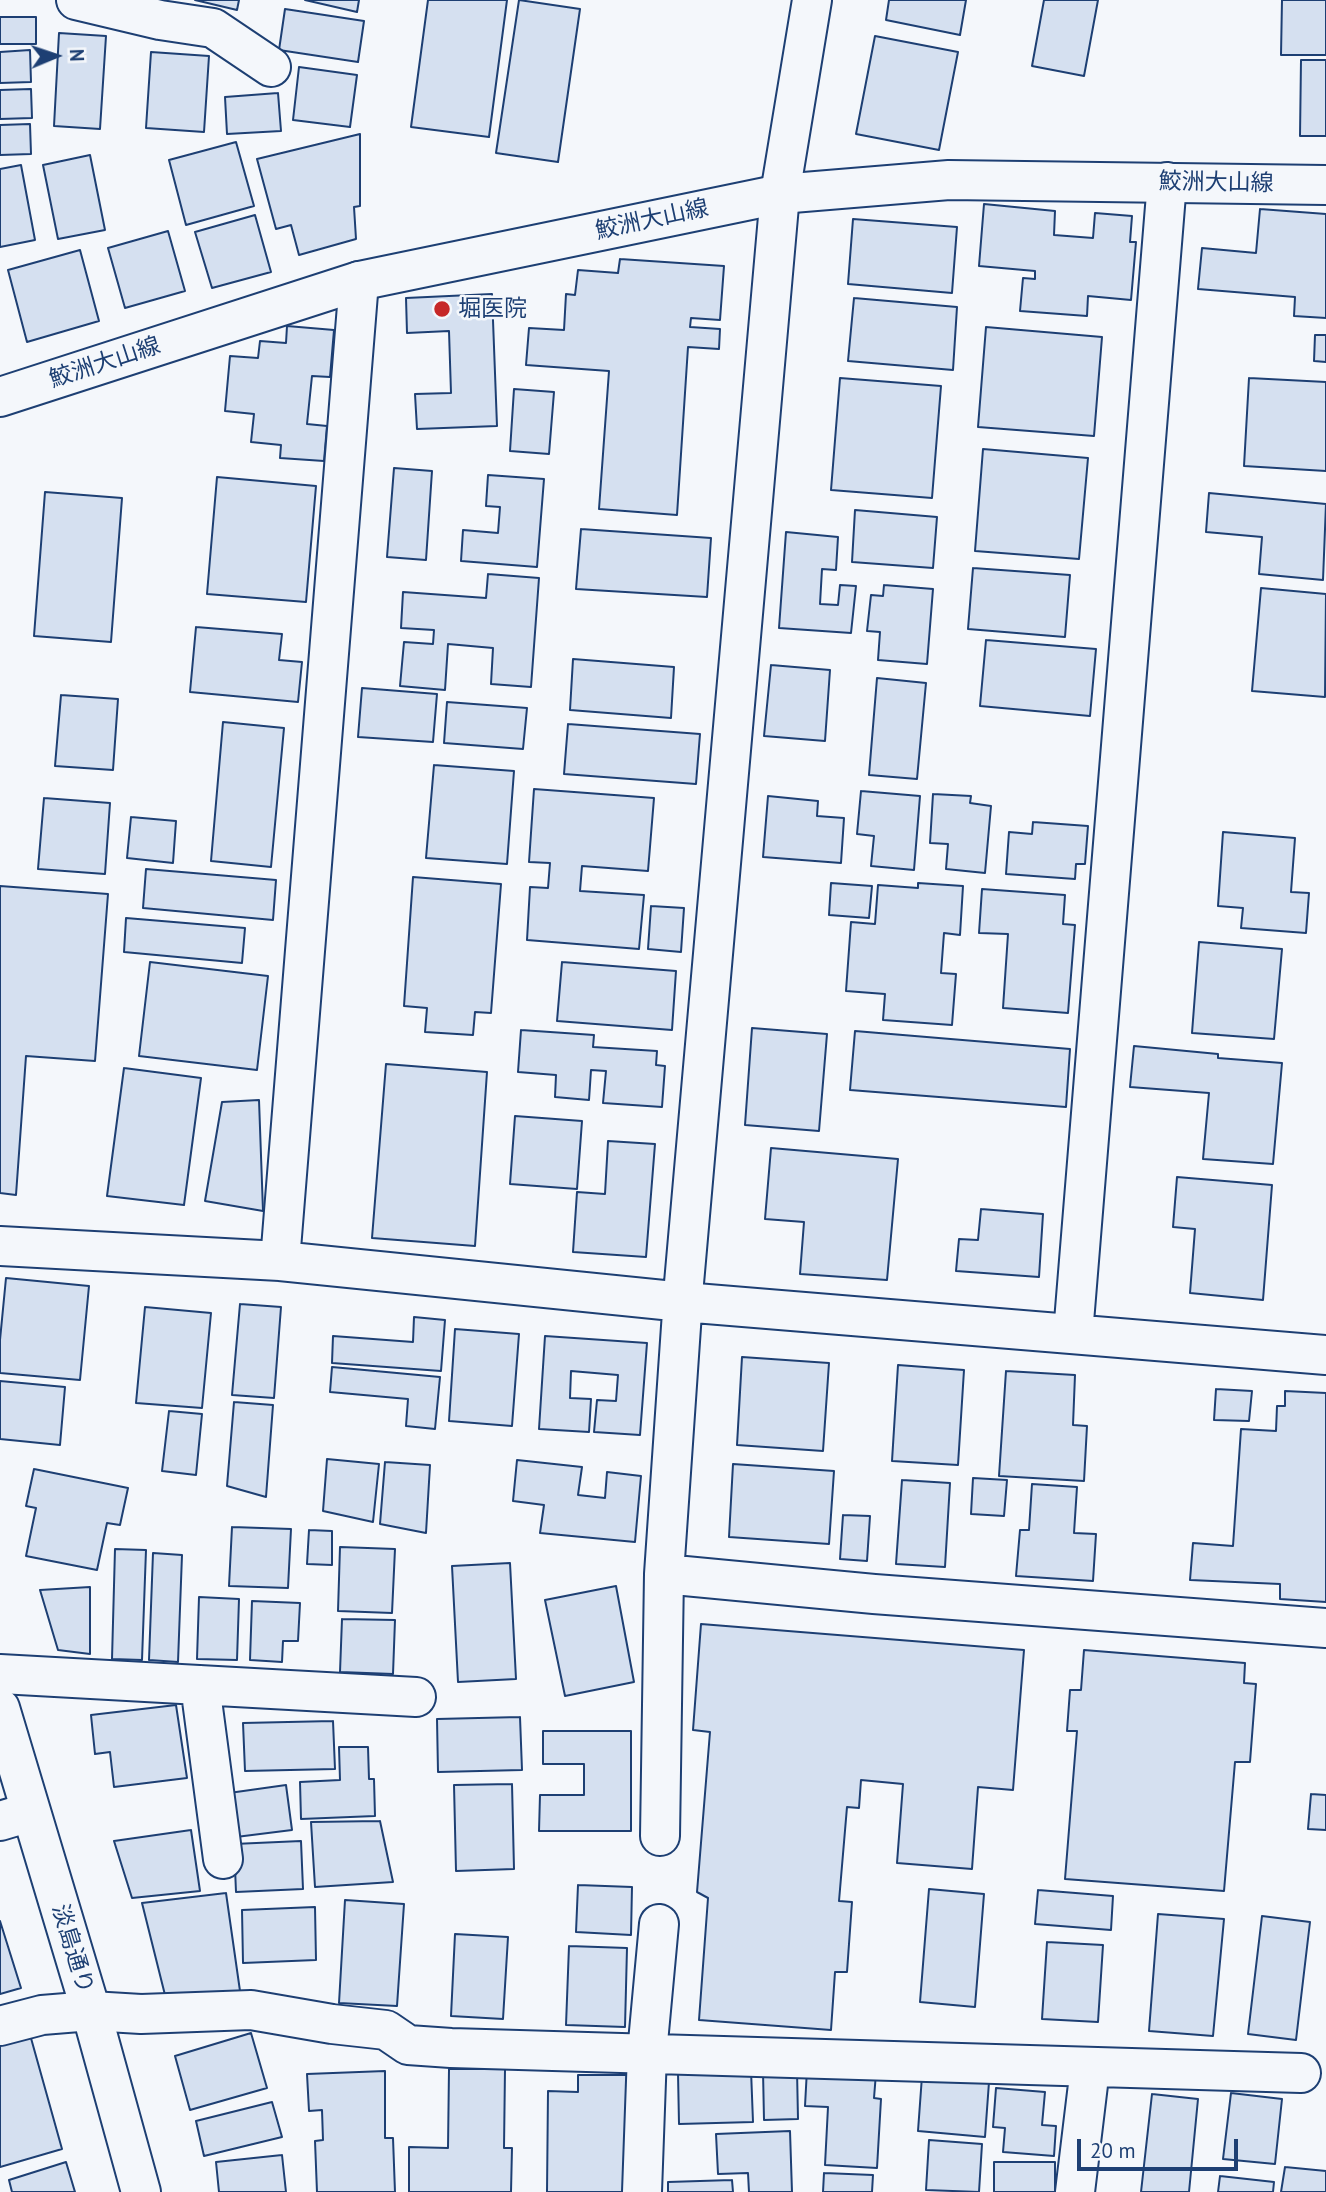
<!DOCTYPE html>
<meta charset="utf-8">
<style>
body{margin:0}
#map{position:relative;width:1326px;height:2192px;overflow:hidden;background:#f4f7fb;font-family:"PT Sans",sans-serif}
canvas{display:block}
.north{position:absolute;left:21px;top:21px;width:70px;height:70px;-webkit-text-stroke:5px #f4f7fb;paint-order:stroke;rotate:88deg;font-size:19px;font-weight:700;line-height:28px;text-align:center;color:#1d3f73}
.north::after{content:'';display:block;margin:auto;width:24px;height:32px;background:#1d3f73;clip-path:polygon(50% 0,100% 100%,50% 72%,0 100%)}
.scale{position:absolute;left:1077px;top:2139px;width:161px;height:32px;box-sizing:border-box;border:4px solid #1d3f73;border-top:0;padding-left:9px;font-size:21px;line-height:24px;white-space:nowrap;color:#1d3f73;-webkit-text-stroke:5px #f4f7fb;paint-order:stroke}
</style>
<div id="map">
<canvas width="1326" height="2192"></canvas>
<div class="north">N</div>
<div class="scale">20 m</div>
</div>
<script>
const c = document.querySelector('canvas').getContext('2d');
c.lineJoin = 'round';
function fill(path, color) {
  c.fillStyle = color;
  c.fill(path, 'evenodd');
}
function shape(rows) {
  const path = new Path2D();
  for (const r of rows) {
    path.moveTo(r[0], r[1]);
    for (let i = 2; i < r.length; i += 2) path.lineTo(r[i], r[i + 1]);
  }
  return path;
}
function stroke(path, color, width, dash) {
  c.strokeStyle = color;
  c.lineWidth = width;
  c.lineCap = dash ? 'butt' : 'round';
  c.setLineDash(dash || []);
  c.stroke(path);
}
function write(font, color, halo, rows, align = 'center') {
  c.font = font + ' "PT Sans","Noto Sans JP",sans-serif';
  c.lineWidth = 5;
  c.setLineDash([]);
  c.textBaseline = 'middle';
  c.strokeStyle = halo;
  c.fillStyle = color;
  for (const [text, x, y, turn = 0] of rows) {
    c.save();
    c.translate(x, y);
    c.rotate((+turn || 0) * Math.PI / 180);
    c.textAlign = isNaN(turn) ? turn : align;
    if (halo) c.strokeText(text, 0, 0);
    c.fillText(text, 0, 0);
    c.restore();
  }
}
const building = shape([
 [195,0,239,0,237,10,195,0],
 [305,0,359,0,357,12,305,0],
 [428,0,507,0,489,137,411,127,428,0],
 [519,0,580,9,558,162,496,153,519,0],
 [889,0,966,0,960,35,886,20,889,0],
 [1044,0,1098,0,1084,76,1032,66,1044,0],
 [1282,0,1326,0,1326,55,1281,55,1282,0],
 [285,9,364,21,358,62,279,50,285,9],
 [0,17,36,17,36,44,0,44,0,17],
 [59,33,106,36,100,129,54,126,59,33],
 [875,36,958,52,939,150,856,134,875,36],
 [30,50,31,82,0,83,0,52,30,50],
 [151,52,209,56,204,132,146,128,151,52],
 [1301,60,1326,60,1326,136,1300,136,1301,60],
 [299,67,357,75,350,127,293,120,299,67],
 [31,89,32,118,0,119,0,90,31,89],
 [278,93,281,131,227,134,225,97,278,93],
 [30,124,31,154,0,155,0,125,30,124],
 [360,134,360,206,354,207,356,239,299,255,291,225,276,229,257,159,360,134],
 [236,142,254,206,186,225,169,160,236,142],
 [90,155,105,230,58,239,43,165,90,155],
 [21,165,35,240,0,247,0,169,21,165],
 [984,204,1055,211,1054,235,1093,238,1095,213,1132,216,1130,242,1136,242,1131,300,1088,296,1087,316,1020,311,1023,278,1035,279,1035,271,979,266,984,204],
 [1260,209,1326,214,1326,318,1294,316,1295,297,1198,289,1202,248,1256,253,1260,209],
 [255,215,271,272,212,288,195,232,255,215],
 [853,219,957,227,952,293,848,284,853,219],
 [168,231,185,291,125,308,108,248,168,231],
 [80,250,99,321,27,342,8,270,80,250],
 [620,259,724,266,720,320,691,318,690,327,720,329,719,349,688,347,677,515,599,509,609,371,526,365,529,328,564,330,566,294,575,295,578,270,618,273,620,259],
 [492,294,497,426,417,429,415,394,451,393,449,331,407,333,406,298,492,294],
 [854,298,957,307,953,370,848,361,854,298],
 [287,326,334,330,330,377,312,376,307,424,327,426,324,461,280,458,281,445,251,442,254,414,225,411,230,356,258,358,260,341,286,343,287,326],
 [986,327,1102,337,1094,436,978,427,986,327],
 [1315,335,1326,335,1326,362,1314,361,1315,335],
 [840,378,941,386,932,498,831,490,840,378],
 [1249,378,1326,382,1326,471,1244,466,1249,378],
 [514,389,554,392,549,454,510,451,514,389],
 [983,449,1088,458,1079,559,975,551,983,449],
 [394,468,432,471,426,560,387,557,394,468],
 [488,475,544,479,537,567,461,561,463,530,498,533,500,507,486,506,488,475],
 [217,477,316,486,306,602,207,594,217,477],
 [45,492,122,498,111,642,34,636,45,492],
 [1209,493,1326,504,1323,580,1259,574,1262,537,1206,532,1209,493],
 [855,510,937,517,933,568,852,562,855,510],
 [581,529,711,538,707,597,576,589,581,529],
 [786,532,838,537,836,570,822,569,820,604,838,605,840,585,856,586,851,633,779,628,786,532],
 [973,568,1070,575,1065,637,968,629,973,568],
 [488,574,539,578,531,687,491,684,493,648,448,644,445,690,400,686,404,642,433,644,434,630,401,628,403,592,486,598,488,574],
 [884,585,933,589,927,664,878,660,880,632,867,631,871,595,883,596,884,585],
 [1261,588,1326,594,1325,697,1252,691,1261,588],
 [196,627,282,634,279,660,302,662,298,702,190,692,196,627],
 [986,640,1096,649,1090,716,980,706,986,640],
 [573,659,674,667,671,718,570,710,573,659],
 [771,665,830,670,825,741,764,736,771,665],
 [877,678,926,683,917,779,869,775,877,678],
 [362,688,437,694,433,742,358,737,362,688],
 [61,695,118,699,113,770,55,766,61,695],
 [447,702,527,708,523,749,444,743,447,702],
 [223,722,284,728,271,867,211,861,223,722],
 [568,724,700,734,696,784,564,774,568,724],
 [434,765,514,771,507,864,426,858,434,765],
 [534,789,654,798,648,871,582,866,580,891,644,895,639,949,527,940,530,887,548,888,550,863,529,862,534,789],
 [861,791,920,796,914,870,871,866,874,836,857,834,861,791],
 [933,794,971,796,970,803,991,806,985,873,946,869,948,844,930,843,933,794],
 [768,796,818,801,817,816,844,818,841,863,763,857,768,796],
 [44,798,110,803,105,874,38,869,44,798],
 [131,817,176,821,173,863,127,858,131,817],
 [1033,822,1088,826,1085,864,1076,864,1075,879,1006,874,1009,832,1032,834,1033,822],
 [1223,832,1295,838,1291,892,1309,893,1306,933,1241,928,1243,908,1218,906,1223,832],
 [146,869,276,880,273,920,143,908,146,869],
 [413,877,501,884,491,1013,475,1012,473,1035,425,1032,427,1008,404,1006,413,877],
 [831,883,872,886,869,918,829,915,831,883],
 [918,883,963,886,960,935,944,933,941,973,956,974,952,1025,883,1020,885,994,846,991,851,922,875,924,878,885,918,888,918,883],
 [0,886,108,894,95,1061,26,1056,16,1195,0,1193,0,886],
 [982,889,1065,895,1063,924,1075,925,1068,1013,1003,1008,1008,934,979,933,982,889],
 [651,906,684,908,681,952,648,949,651,906],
 [126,918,245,928,242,963,124,952,126,918],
 [1199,942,1282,949,1274,1039,1192,1033,1199,942],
 [150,962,268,976,257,1070,139,1056,150,962],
 [562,962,676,971,672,1030,557,1021,562,962],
 [752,1028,827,1034,819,1131,745,1125,752,1028],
 [521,1030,594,1035,593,1047,657,1051,656,1065,665,1066,662,1107,603,1103,606,1071,591,1070,589,1100,555,1097,556,1075,518,1072,521,1030],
 [855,1031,1070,1049,1066,1107,850,1090,855,1031],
 [1134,1046,1218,1054,1218,1058,1282,1063,1273,1164,1203,1159,1209,1093,1130,1087,1134,1046],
 [386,1064,487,1072,475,1246,372,1238,386,1064],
 [124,1068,201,1078,184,1205,107,1196,124,1068],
 [259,1100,263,1211,205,1201,222,1102,259,1100],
 [515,1116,582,1121,577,1189,510,1184,515,1116],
 [608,1141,655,1144,646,1257,573,1252,577,1192,605,1194,608,1141],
 [771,1148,898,1159,887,1280,800,1274,804,1222,765,1219,771,1148],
 [1177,1177,1272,1185,1263,1300,1190,1293,1195,1229,1173,1227,1177,1177],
 [981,1209,1043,1214,1039,1277,956,1271,959,1239,978,1240,981,1209],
 [6,1278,89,1286,80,1380,0,1373,0,1340,6,1278],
 [240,1304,281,1307,274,1398,232,1395,240,1304],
 [145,1307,211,1313,202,1408,136,1403,145,1307],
 [414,1317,445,1320,441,1371,332,1363,333,1336,413,1342,414,1317],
 [455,1329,519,1334,512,1426,449,1421,455,1329],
 [545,1336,647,1343,640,1435,594,1432,597,1400,616,1401,618,1375,571,1371,570,1398,591,1399,589,1432,539,1429,545,1336],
 [742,1357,829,1363,823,1451,737,1445,742,1357],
 [898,1365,964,1370,958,1465,892,1461,898,1365],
 [332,1367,440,1377,435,1429,406,1426,408,1399,330,1392,332,1367],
 [1006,1371,1075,1375,1073,1425,1087,1426,1084,1481,999,1476,1006,1371],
 [0,1381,65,1387,60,1445,0,1439,0,1381],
 [1216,1389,1252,1391,1249,1421,1214,1420,1216,1389],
 [1285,1391,1326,1393,1326,1602,1280,1599,1280,1584,1190,1580,1193,1543,1233,1546,1241,1429,1276,1431,1277,1406,1285,1406,1285,1391],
 [234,1402,273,1405,266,1497,227,1486,234,1402],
 [169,1411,202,1414,196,1475,162,1471,169,1411],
 [327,1459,379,1464,373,1522,323,1511,327,1459],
 [517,1460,582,1467,578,1495,605,1498,607,1472,641,1476,635,1542,540,1533,544,1505,513,1501,517,1460],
 [385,1462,430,1465,426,1533,380,1524,385,1462],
 [733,1464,834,1471,829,1544,729,1537,733,1464],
 [34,1469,128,1488,120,1525,107,1523,97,1570,26,1556,36,1508,26,1506,34,1469],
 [973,1478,1007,1480,1004,1516,971,1514,973,1478],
 [902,1480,950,1483,945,1567,896,1564,902,1480],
 [1032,1484,1077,1487,1074,1533,1096,1534,1093,1581,1016,1576,1020,1530,1029,1530,1032,1484],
 [843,1515,870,1516,867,1561,840,1559,843,1515],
 [232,1527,291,1529,288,1588,229,1586,232,1527],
 [309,1530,332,1531,332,1565,307,1564,309,1530],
 [340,1547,395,1549,392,1613,338,1611,340,1547],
 [115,1549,146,1550,142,1660,112,1659,115,1549],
 [153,1553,182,1555,178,1662,149,1660,153,1553],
 [510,1563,516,1679,458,1682,452,1566,510,1563],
 [616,1586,634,1682,565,1696,545,1600,616,1586],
 [90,1587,90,1654,58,1650,40,1590,90,1587],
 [199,1597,239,1599,237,1660,197,1659,199,1597],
 [252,1601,300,1603,298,1641,283,1641,282,1662,250,1660,252,1601],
 [342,1619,395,1620,393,1674,340,1672,342,1619],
 [701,1624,1024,1650,1013,1790,978,1787,972,1869,897,1863,903,1784,861,1780,859,1808,847,1807,839,1901,852,1902,847,1972,835,1972,831,2030,699,2020,708,1898,697,1892,710,1732,693,1730,701,1624],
 [1084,1650,1245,1663,1244,1683,1256,1684,1250,1762,1235,1762,1224,1891,1065,1879,1077,1731,1067,1731,1070,1690,1081,1690,1084,1650],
 [176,1705,187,1778,114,1787,110,1752,95,1754,91,1715,176,1705],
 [520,1717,522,1770,438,1772,437,1719,520,1717],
 [333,1721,335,1769,245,1771,243,1723,333,1721],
 [543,1731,631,1731,631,1831,539,1831,540,1795,584,1795,584,1764,543,1764,543,1731],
 [339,1747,368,1747,369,1779,374,1779,375,1816,301,1819,300,1782,340,1780,339,1747],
 [512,1784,514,1869,456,1871,454,1785,512,1784],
 [286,1785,292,1830,228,1838,222,1794,286,1785],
 [1311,1794,1326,1795,1326,1830,1308,1829,1311,1794],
 [380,1821,393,1882,315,1887,311,1822,380,1821],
 [191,1830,200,1891,132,1898,114,1841,191,1830],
 [301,1841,303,1889,236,1892,234,1844,301,1841],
 [578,1885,632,1887,631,1935,576,1932,578,1885],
 [929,1889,984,1894,975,2007,920,2002,929,1889],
 [1038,1890,1113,1896,1111,1930,1035,1924,1038,1890],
 [226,1893,240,1991,165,1995,142,1903,226,1893],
 [345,1900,404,1904,397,2006,339,2003,345,1900],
 [315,1907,316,1960,243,1963,242,1910,315,1907],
 [1158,1914,1224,1919,1213,2036,1149,2031,1158,1914],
 [1262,1916,1310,1922,1296,2040,1248,2034,1262,1916],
 [0,1921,21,1988,0,1994,0,1921],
 [455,1934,508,1937,503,2019,451,2016,455,1934],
 [1047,1942,1103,1945,1098,2022,1042,2019,1047,1942],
 [569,1946,627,1948,625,2027,566,2025,569,1946],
 [29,2031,62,2149,0,2167,0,2039,29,2031],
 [251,2033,267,2088,190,2110,175,2056,251,2033],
 [449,2069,505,2069,504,2148,512,2148,511,2192,409,2192,409,2147,448,2148,449,2069],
 [807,2069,876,2073,874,2098,881,2099,877,2168,825,2165,828,2107,805,2106,807,2069],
 [751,2070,753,2122,679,2124,678,2073,751,2070],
 [797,2070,798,2119,764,2120,763,2071,797,2070],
 [385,2071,385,2138,393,2138,395,2192,317,2192,315,2141,323,2140,322,2110,309,2111,307,2074,385,2071],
 [578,2075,627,2075,626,2092,630,2091,629,2192,547,2192,548,2091,578,2092,578,2075],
 [922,2076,989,2082,985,2137,918,2131,922,2076],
 [996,2088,1045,2092,1042,2125,1056,2126,1054,2156,1003,2152,1005,2128,993,2127,996,2088],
 [1231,2093,1282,2099,1275,2164,1223,2159,1231,2093],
 [1152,2094,1198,2099,1189,2192,1141,2192,1152,2094],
 [272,2102,282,2137,204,2156,196,2121,272,2102],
 [790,2131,792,2192,749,2192,748,2173,718,2174,716,2134,790,2131],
 [929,2140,982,2144,979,2192,926,2190,929,2140],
 [282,2155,286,2192,219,2192,216,2162,282,2155],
 [66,2162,75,2192,12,2192,9,2180,66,2162],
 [994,2162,1055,2162,1055,2192,994,2192,994,2162],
 [1285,2167,1326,2171,1326,2192,1281,2192,1285,2167],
 [824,2173,873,2175,872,2192,823,2192,824,2173],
 [1220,2176,1274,2182,1273,2192,1218,2192,1220,2176],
 [732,2180,733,2192,668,2192,668,2182,732,2180]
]);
const minor = shape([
 [76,0,160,20,213,28,271,67],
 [0,1246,280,1261,683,1302,1326,1355],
 [280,1261,359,281],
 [1073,1334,1167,182],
 [664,1574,874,1594,1326,1628],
 [0,1674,416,1697],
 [200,1685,223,1859],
 [0,1821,30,1812],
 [660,1836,664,1574,684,1283,780,194,812,0],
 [0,2026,42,2015,91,2011,141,2014,251,2010,332,2024,386,2030,408,2045,451,2048,1301,2073],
 [642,2192,647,2053,659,1924],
 [1075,2192,1090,2068]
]);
const major = shape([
 [0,397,359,281,780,194,949,180,1326,185],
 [0,1708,91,2011,141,2192]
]);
const markers = [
 [442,309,9,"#c62828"]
];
const streetNames = [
 ["鮫洲大山線",1216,183,1],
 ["鮫洲大山線",652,220,-12],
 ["鮫洲大山線",105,363,-18],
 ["淡島通り",72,1949,73]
];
const poiNames = [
 ["堀医院",458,309]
];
fill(building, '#d5e0f0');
stroke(building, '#1d3f73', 2);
stroke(minor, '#1d3f73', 42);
stroke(major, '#1d3f73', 42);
stroke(minor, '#f4f7fb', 38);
stroke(major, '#f4f7fb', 38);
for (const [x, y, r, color] of markers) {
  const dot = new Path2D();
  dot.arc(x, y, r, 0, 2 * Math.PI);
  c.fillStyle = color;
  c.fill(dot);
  stroke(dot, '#f4f7fb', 2.5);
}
write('23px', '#1d3f73', '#f4f7fb', streetNames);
write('23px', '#1d3f73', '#f4f7fb', poiNames, 'left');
</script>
